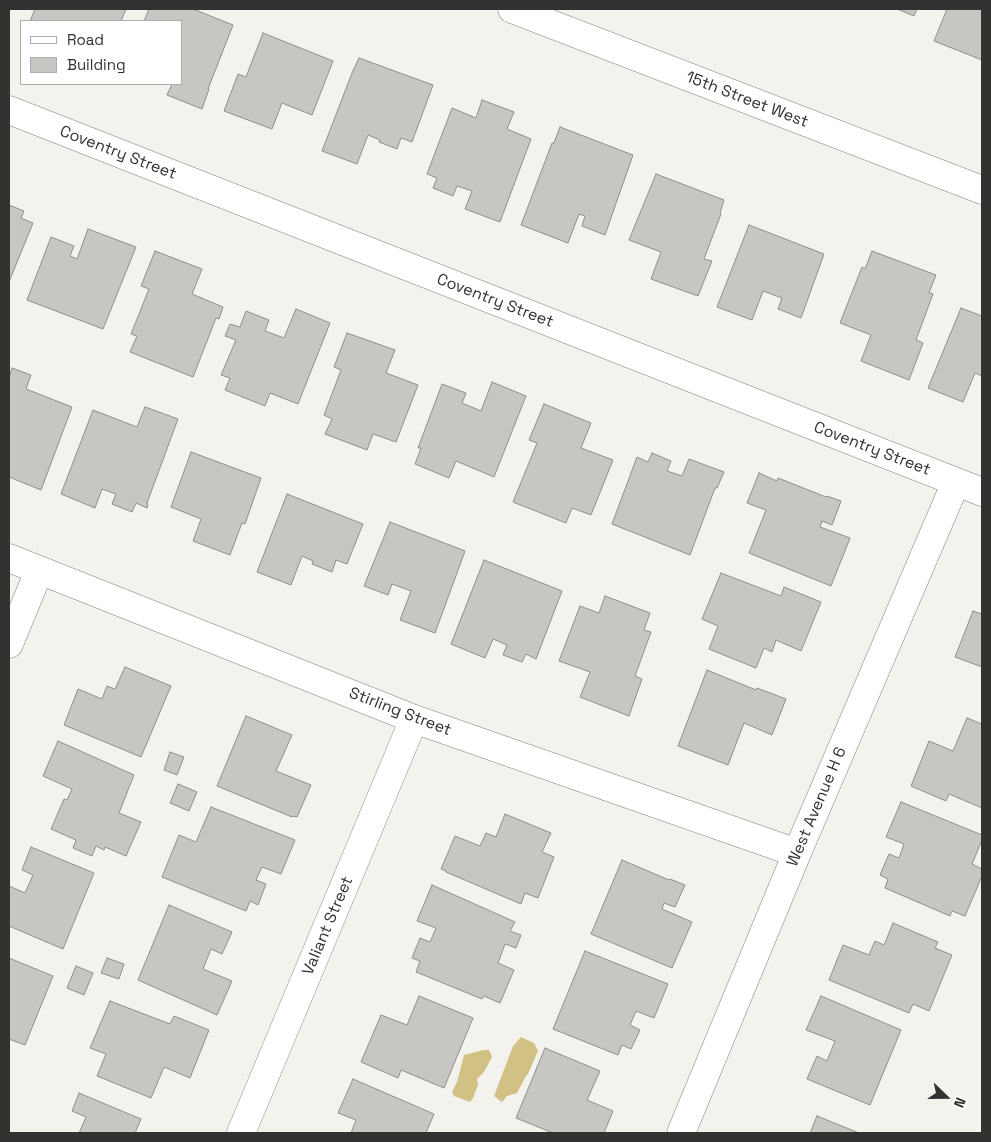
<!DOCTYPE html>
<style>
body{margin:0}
#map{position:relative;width:991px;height:1142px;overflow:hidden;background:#f3f2ed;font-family:"Space Grotesk",sans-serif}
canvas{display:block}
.frame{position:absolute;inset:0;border:10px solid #323230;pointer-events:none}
.legend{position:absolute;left:20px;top:20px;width:162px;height:65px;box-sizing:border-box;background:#fff;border:1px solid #adadac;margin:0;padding:6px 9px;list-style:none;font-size:15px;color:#323230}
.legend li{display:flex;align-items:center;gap:10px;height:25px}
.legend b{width:25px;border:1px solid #adadac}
.north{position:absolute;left:921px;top:1072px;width:50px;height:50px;-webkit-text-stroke:4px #fff;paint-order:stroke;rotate:112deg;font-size:14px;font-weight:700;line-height:20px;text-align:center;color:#323230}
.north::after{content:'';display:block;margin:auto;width:18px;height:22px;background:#323230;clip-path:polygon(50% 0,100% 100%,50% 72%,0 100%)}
</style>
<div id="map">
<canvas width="991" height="1142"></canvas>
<div class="frame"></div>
<ul class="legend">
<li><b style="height:6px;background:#fff"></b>Road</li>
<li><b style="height:14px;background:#c7c6c2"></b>Building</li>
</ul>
<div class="north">N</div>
</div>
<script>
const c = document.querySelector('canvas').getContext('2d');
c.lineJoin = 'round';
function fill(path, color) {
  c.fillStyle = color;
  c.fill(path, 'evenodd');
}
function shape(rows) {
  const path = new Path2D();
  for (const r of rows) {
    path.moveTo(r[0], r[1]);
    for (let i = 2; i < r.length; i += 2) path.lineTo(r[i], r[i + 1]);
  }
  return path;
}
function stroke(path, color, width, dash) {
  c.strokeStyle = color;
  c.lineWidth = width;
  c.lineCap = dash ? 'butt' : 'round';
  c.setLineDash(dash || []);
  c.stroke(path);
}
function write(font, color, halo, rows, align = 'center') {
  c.font = font + ' "Space Grotesk",sans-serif';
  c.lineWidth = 4.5;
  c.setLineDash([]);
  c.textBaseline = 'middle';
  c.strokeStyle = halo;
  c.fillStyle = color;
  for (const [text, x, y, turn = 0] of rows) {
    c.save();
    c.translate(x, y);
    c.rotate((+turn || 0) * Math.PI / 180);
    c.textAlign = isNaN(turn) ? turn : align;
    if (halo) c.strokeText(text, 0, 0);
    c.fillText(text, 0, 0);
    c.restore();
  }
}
const water = shape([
 [521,1037,534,1043,538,1051,528,1074,526,1076,517,1093,507,1096,502,1102,494,1096,513,1046],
 [483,1050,489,1050,492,1057,484,1072,477,1079,478,1085,473,1098,470,1102,454,1096,452,1092,457,1082,464,1055]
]);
const building = shape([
 [35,9,126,9,121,21,30,21,35,9],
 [149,9,193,9,233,25,208,89,209,89,202,109,167,95,172,84,181,84,181,21,144,21,149,9],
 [897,9,917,9,914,16,897,9],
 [947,9,982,9,982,60,934,41,947,9],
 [263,33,333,61,312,115,282,103,272,129,224,111,238,74,246,77,263,33],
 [359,58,433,85,412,142,401,138,397,149,379,142,380,140,368,135,357,164,322,151,352,73,359,58],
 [482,100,514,112,507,129,531,139,500,222,465,209,472,191,457,186,453,196,433,188,437,178,427,174,452,108,476,118,482,100],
 [560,127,633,155,605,235,582,226,585,216,579,214,568,243,521,225,552,143,554,143,560,127],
 [656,174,724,200,720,213,721,214,704,259,712,261,698,296,651,279,661,252,629,240,656,174],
 [9,205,24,211,21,218,33,223,9,282,9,205],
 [749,225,824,254,801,318,778,309,782,298,763,291,752,320,717,307,749,225],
 [88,229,136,247,103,329,27,300,51,237,74,246,70,256,77,259,88,229],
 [155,251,202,269,192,294,223,307,219,319,216,318,193,377,130,352,137,336,131,334,149,289,141,286,155,251],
 [872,251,936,275,929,293,933,294,916,340,923,343,909,380,861,361,871,335,840,323,862,267,865,269,872,251],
 [961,308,982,316,982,376,975,373,963,402,928,388,961,308],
 [296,309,330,323,298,404,270,393,265,406,225,390,230,378,221,375,236,340,225,336,230,324,240,327,246,311,269,320,265,331,284,338,296,309],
 [347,333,395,350,386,373,418,385,396,442,373,434,367,450,325,434,332,419,324,415,341,370,334,367,347,333],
 [12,368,31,375,26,389,72,407,41,490,9,477,9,378,12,368],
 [492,382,526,396,494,477,456,461,449,478,415,464,421,448,418,448,442,384,466,393,462,403,481,411,492,382],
 [544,404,591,423,581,448,613,460,591,515,572,508,566,523,513,502,537,443,529,440,544,404],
 [145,407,178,419,147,503,148,504,147,508,136,503,132,512,112,504,116,494,102,489,95,508,61,494,93,410,137,427,145,407],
 [191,452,261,478,245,524,242,523,230,555,193,541,201,519,171,507,191,452],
 [652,453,671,461,667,471,682,476,689,459,724,472,717,488,715,488,690,555,612,524,637,457,648,462,652,453],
 [759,473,777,481,778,478,826,497,827,496,841,501,832,525,822,521,820,527,850,538,831,586,749,553,766,510,747,503,759,473],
 [287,494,363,524,347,564,336,560,332,572,312,564,313,561,302,556,291,585,257,572,287,494],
 [390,522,465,551,435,633,400,620,411,591,392,584,388,595,364,586,390,522],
 [484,560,562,591,536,659,526,654,522,662,503,655,507,645,493,639,485,658,451,644,484,560],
 [721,573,781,596,784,587,821,602,801,651,776,640,772,652,764,648,756,668,709,649,718,626,702,619,721,573],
 [605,596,650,613,644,630,651,632,635,676,642,679,629,716,580,697,590,672,559,661,580,606,599,613,605,596],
 [973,611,982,614,982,667,955,657,973,611],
 [125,667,171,686,141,757,64,725,78,689,102,699,107,686,115,689,125,667],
 [707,670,756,690,757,688,786,699,772,735,744,723,728,765,678,746,707,670],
 [246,716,292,735,276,771,311,785,297,817,293,816,292,817,217,786,246,716],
 [967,718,982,724,982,808,949,794,946,801,911,786,929,741,953,751,967,718],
 [58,741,134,775,119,813,141,822,126,856,105,847,104,850,96,846,92,856,73,848,76,840,51,829,64,799,67,800,72,789,43,776,58,741],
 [170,752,184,757,177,775,164,770,170,752],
 [178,784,197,792,189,811,170,803,178,784],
 [901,802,982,835,982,840,972,864,982,869,982,876,965,916,952,911,950,916,885,888,888,879,880,875,889,854,899,858,904,844,886,837,901,802],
 [211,807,295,840,281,874,262,867,256,880,266,884,258,905,250,901,246,911,162,877,179,835,196,842,211,807],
 [505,814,551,833,542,852,554,857,538,898,525,893,521,904,446,872,446,871,441,869,455,836,480,846,486,833,496,837,505,814],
 [31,847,94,873,63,949,9,926,9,886,25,893,33,875,22,870,31,847],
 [622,860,669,880,670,879,685,885,675,907,664,903,662,909,692,922,672,968,591,934,622,860],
 [432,885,515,922,510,931,521,935,516,948,505,944,498,963,514,970,500,1003,484,996,482,999,416,972,420,961,412,958,420,938,430,942,436,928,417,921,432,885],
 [169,905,232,932,222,954,211,949,203,969,232,981,217,1015,138,980,169,905],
 [893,923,938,942,935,948,952,955,929,1011,913,1004,909,1013,829,980,843,945,869,955,875,941,884,945,893,923],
 [585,951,668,984,654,1018,636,1011,630,1025,640,1030,631,1049,622,1045,618,1055,553,1029,585,951],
 [9,958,53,976,25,1045,9,1039,9,958],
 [107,958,124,964,119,979,101,973,107,958],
 [76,966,93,973,84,995,67,988,76,966],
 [419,996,473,1018,444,1088,401,1070,398,1078,361,1062,381,1015,407,1025,419,996],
 [821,996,901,1030,870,1105,807,1079,817,1056,827,1061,835,1041,806,1030,821,996],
 [110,1001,170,1024,174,1016,209,1030,190,1078,164,1067,151,1098,97,1076,106,1054,90,1048,110,1001],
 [545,1048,600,1071,587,1100,613,1111,604,1133,553,1133,516,1118,545,1048],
 [353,1079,434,1114,426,1133,351,1133,356,1120,338,1113,353,1079],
 [79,1093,141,1119,135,1133,79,1133,86,1117,72,1111,79,1093],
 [817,1116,859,1133,810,1133,817,1116]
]);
const street = shape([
 [9,110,982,492],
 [9,558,414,719,797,853],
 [9,644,39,571],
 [241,1133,414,719],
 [681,1133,797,853,956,482]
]);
const secondary = shape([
 [512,9,982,190]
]);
const streetNames = [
 ["15th Street West",747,100,21],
 ["Coventry Street",118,153,21],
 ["Coventry Street",495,301,21],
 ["Coventry Street",872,449,21],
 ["Stirling Street",400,712,21],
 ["West Avenue H 6",817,807,-67],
 ["Valiant Street",328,926,-67]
];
fill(water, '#d2c185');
fill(building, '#c7c6c2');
stroke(building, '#8f8e8a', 1);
stroke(street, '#82817d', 29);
stroke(secondary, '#82817d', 29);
stroke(street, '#fff', 28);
stroke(secondary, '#fff', 28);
write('16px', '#323230', '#fff', streetNames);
</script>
